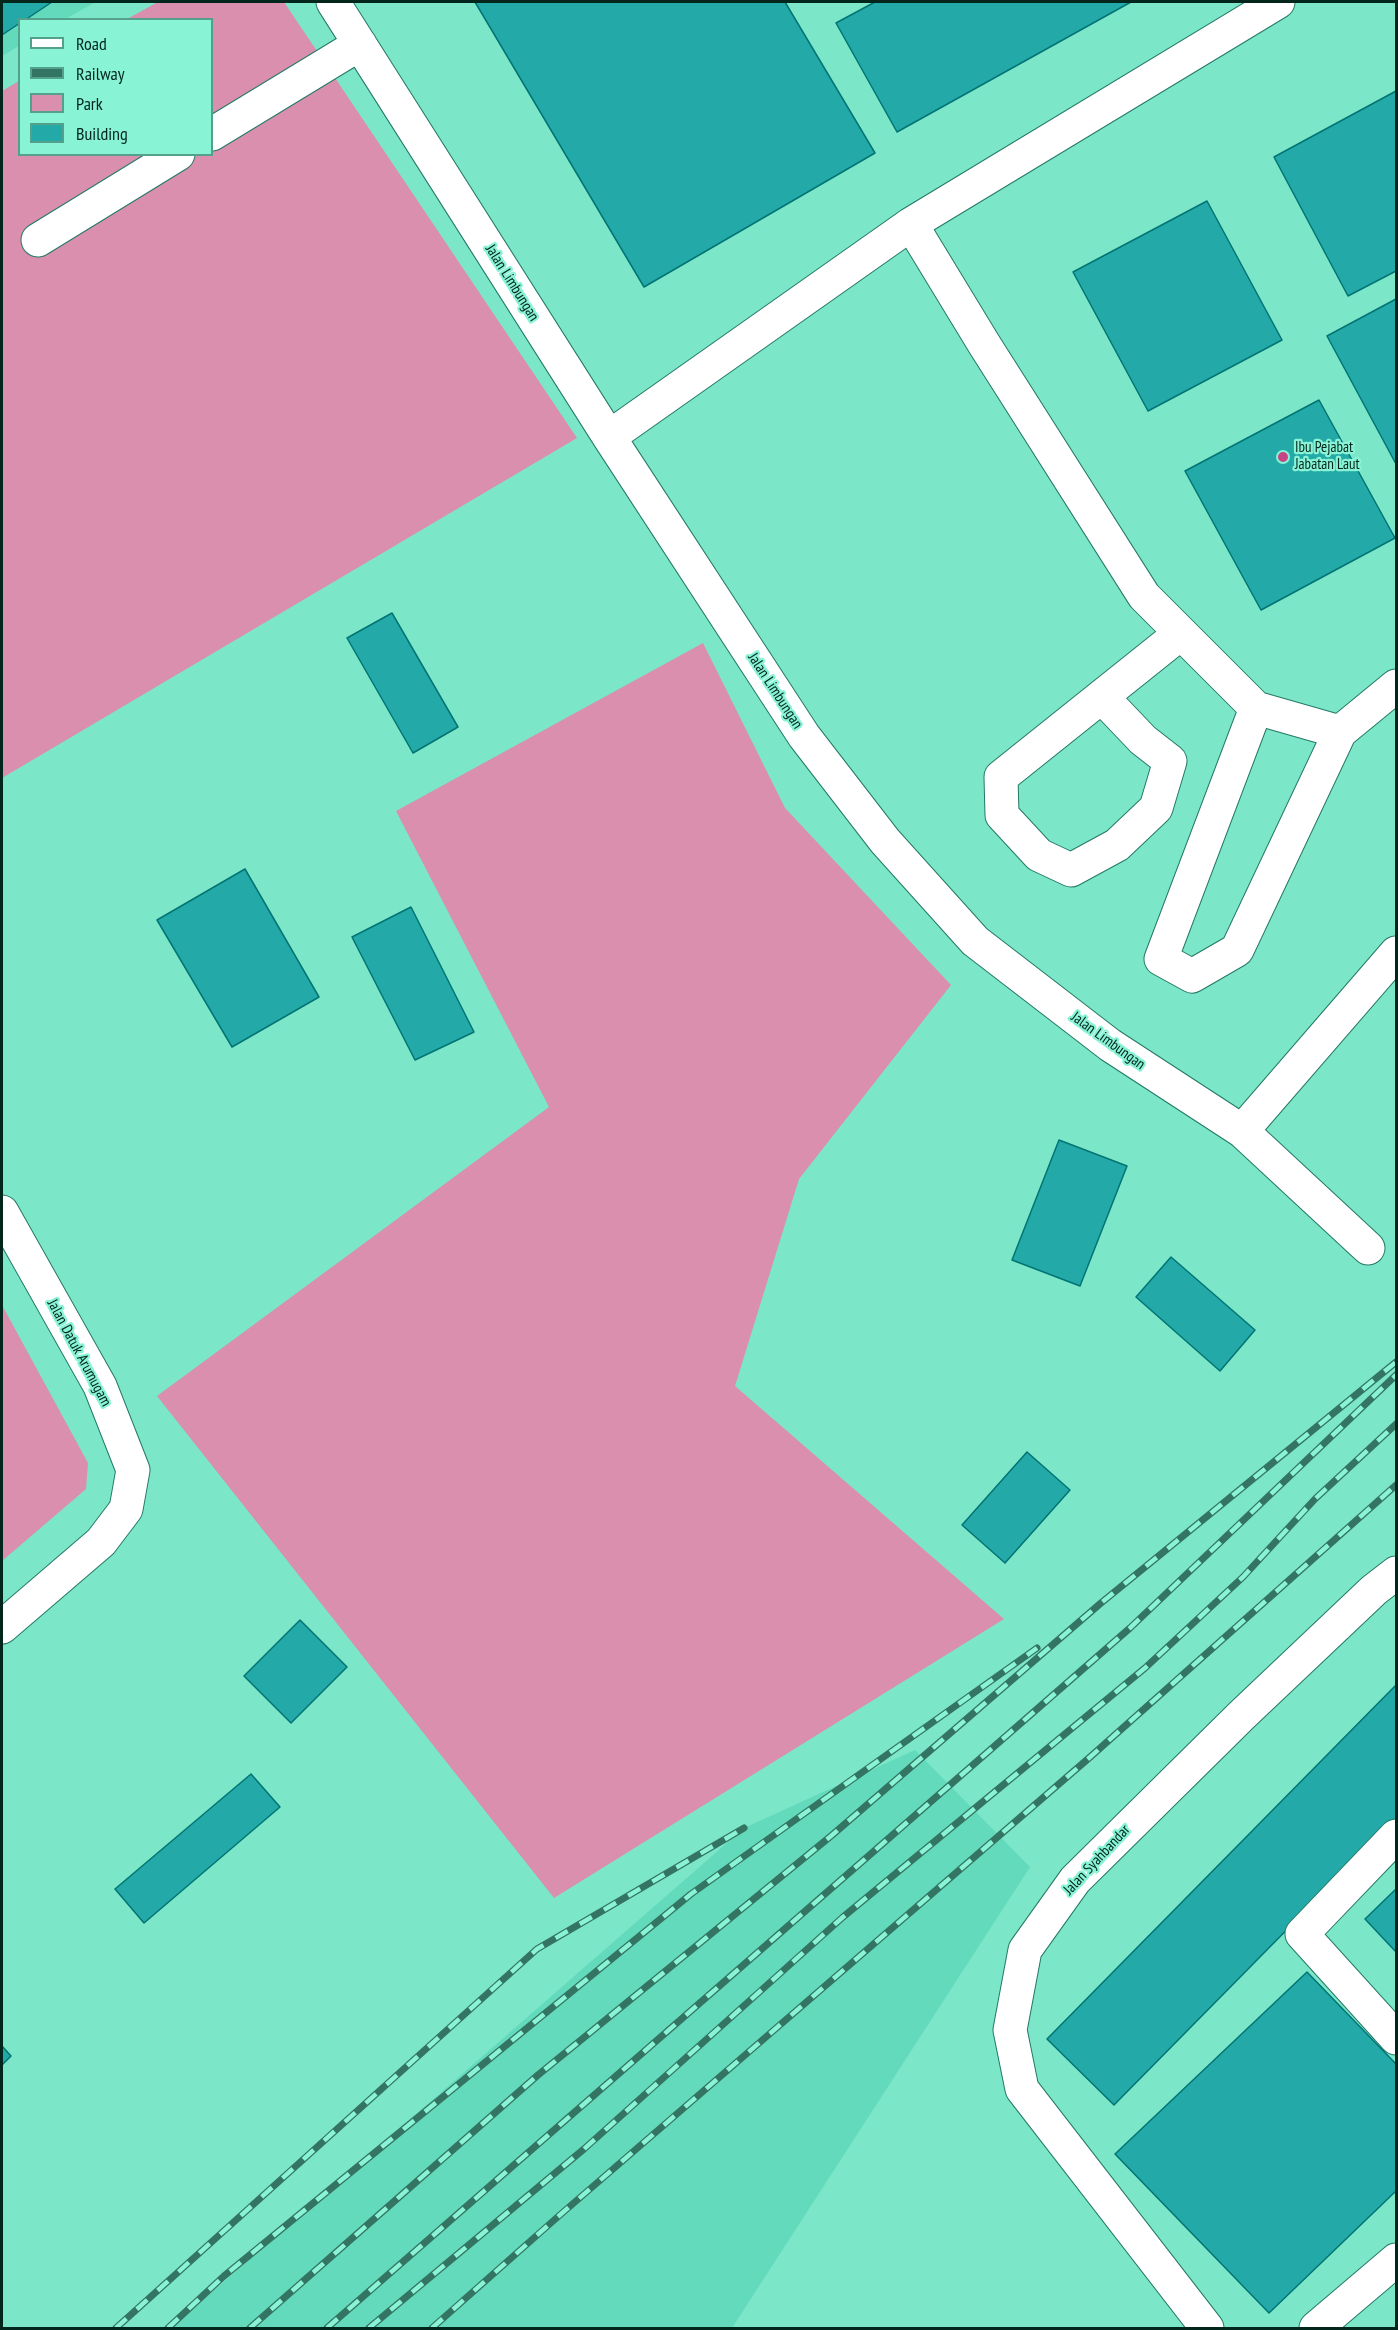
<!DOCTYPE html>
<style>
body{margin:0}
#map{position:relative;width:1398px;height:2330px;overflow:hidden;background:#7ce6c9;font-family:"PT Sans Narrow",sans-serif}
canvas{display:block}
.frame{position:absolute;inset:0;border:3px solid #02251c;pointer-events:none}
.legend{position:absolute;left:18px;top:18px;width:195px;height:138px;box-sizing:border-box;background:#89f3d5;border:2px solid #53a18b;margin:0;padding:8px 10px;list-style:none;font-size:18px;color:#02251c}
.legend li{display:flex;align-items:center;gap:12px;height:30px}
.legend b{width:30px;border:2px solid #53a18b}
</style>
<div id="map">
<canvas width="1398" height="2330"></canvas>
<div class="frame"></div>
<ul class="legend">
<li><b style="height:8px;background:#fff"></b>Road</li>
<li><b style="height:8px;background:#347463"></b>Railway</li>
<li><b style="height:16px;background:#d98fad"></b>Park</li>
<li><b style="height:16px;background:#23aaa8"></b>Building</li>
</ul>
</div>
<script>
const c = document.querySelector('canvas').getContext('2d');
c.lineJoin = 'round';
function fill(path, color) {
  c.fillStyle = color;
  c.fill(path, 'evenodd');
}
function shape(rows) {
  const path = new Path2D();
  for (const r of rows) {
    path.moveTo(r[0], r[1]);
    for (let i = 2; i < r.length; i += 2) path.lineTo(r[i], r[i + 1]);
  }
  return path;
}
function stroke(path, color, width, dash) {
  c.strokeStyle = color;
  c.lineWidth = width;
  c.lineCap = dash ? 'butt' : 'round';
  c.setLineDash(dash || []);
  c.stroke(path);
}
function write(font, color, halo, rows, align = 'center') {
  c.font = font + ' "PT Sans Narrow",sans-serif';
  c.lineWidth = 4.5;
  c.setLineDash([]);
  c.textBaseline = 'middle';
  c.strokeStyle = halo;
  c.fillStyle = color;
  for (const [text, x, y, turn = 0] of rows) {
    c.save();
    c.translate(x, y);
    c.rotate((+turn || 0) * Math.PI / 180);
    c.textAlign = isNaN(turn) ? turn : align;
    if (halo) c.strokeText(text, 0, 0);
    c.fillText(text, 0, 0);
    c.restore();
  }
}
const built = shape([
 [2,2,96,2,65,19,20,20,19,46,2,56],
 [915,1750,1030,1867,732,2328,171,2328,744,1828]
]);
const green = shape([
 [158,2,284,2,577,438,2,778,2,91,19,81,20,154,212,154,212,20,127,19],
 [703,643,785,808,951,985,799,1179,735,1386,1004,1619,554,1898,157,1396,549,1107,396,811],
 [2,1305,88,1463,86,1489,2,1561]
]);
const building = shape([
 [2,2,52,2,25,20,20,20,20,23,2,35,2,2],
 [475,2,785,2,875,153,644,287,475,2],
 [875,2,1131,2,897,132,836,23,875,2],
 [1396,91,1396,271,1348,296,1274,157,1396,91],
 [1207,201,1282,340,1148,411,1073,272,1207,201],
 [1396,299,1396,464,1327,336,1396,299],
 [1319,400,1395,538,1261,610,1185,471,1319,400],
 [392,613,458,727,413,753,347,638,392,613],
 [245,869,319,997,232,1047,157,920,245,869],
 [411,907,474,1032,415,1060,352,937,411,907],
 [1059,1140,1127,1166,1080,1286,1012,1260,1059,1140],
 [1171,1257,1255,1330,1220,1371,1136,1297,1171,1257],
 [1027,1452,1070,1490,1005,1563,962,1525,1027,1452],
 [300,1620,347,1667,291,1723,244,1676,300,1620],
 [1396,1685,1396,1819,1114,2105,1047,2039,1396,1685],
 [251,1774,280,1807,144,1923,115,1889,251,1774],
 [1396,1889,1396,1952,1365,1919,1396,1889],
 [1307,1972,1396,2064,1396,2191,1269,2313,1115,2154,1307,1972],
 [2,2046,11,2056,2,2065,2,2046]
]);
const minor = shape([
 [333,2,609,437,804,736,885,841,975,941,1110,1045,1242,1131,1368,1248],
 [212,134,360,44],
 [911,224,984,344,1144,596,1256,708,1340,732,1396,686],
 [38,240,178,154],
 [609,437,911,224,1278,2],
 [1102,697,1143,740,1170,761,1156,808,1117,845,1071,870,1039,855,1002,815,1001,777,1181,633],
 [1256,708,1161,959,1192,976,1237,950,1340,732],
 [1242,1131,1396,953],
 [2,1212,100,1386,133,1470,126,1509,101,1542,2,1627],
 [1396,1836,1302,1934,1396,2038],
 [1207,2328,1022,2089,1010,2030,1025,1950,1075,1880,1242,1715,1374,1590,1396,1573],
 [1316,2328,1396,2260]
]);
const rail = shape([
 [116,2328,537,1949,744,1828],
 [168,2328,224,2276,691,1894,1037,1648],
 [250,2328,538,2075,831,1836,1101,1603,1396,1362],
 [327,2328,1130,1628,1396,1375],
 [369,2328,584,2149,843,1917,1145,1668,1243,1577,1315,1499,1396,1424],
 [432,2328,561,2214,1089,1758,1396,1485]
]);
const markers = [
 [1283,457,6,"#c94485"]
];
const streetNames = [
 ["Jalan Limbungan",512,283,58],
 ["Jalan Limbungan",775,691,57],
 ["Jalan Limbungan",1108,1041,36],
 ["Jalan Datuk Arumugam",79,1353,62],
 ["Jalan Syahbandar",1097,1860,-47]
];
const poiNames = [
 ["Ibu Pejabat",1295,448],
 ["Jabatan Laut",1295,465]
];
fill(built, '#64dabc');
fill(green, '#d98fad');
fill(building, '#23aaa8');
stroke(building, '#017473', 1.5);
stroke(minor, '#247965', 35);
stroke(minor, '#fff', 33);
stroke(rail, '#347463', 7);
stroke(rail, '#89f3d5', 4.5, [14]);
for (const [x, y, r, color] of markers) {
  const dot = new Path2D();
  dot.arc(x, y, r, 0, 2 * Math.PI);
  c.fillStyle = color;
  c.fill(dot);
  stroke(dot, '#89f3d5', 2);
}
write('15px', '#02251c', '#89f3d5', streetNames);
write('15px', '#02251c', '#89f3d5', poiNames, 'left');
</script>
